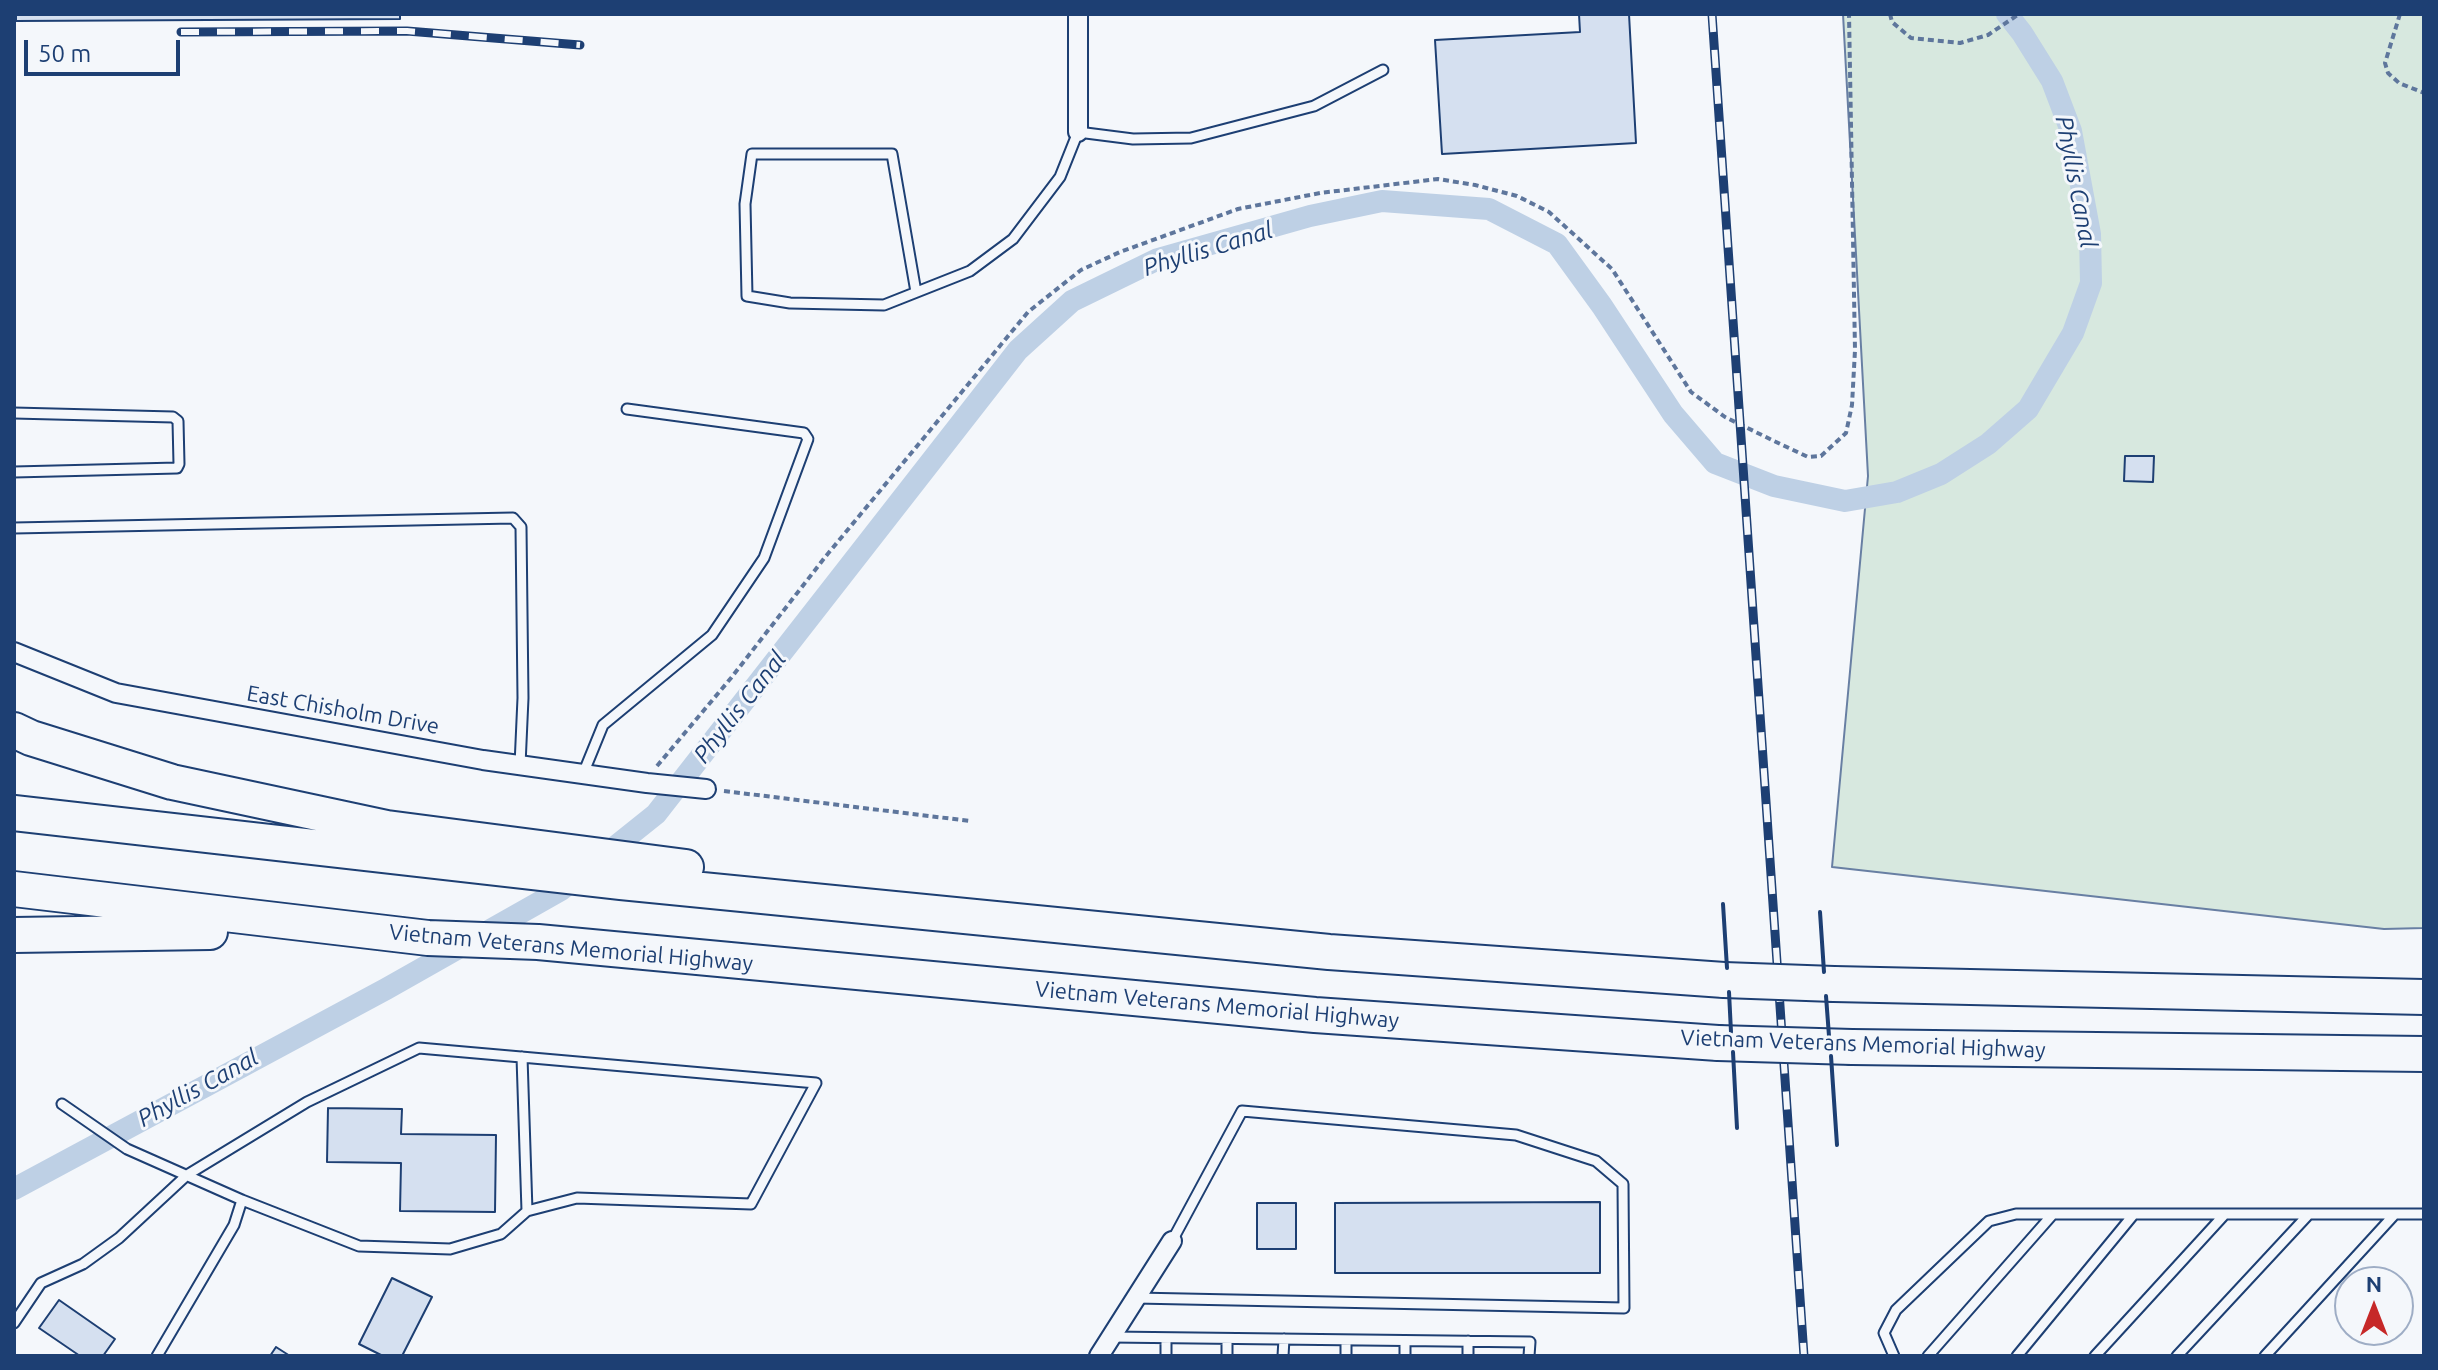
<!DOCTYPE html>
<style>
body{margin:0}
#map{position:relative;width:2438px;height:1370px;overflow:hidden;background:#f4f7fb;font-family:Ubuntu,sans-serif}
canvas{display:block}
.frame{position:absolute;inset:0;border:16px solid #1d3f73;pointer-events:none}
.north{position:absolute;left:2334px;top:1266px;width:80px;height:80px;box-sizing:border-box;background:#f4f7fb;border:2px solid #9eadc5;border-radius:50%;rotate:0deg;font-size:22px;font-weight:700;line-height:32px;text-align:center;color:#1d3f73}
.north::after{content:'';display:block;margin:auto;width:28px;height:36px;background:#c62828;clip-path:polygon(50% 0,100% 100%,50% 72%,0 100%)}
.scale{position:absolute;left:24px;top:40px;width:156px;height:36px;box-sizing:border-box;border:4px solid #1d3f73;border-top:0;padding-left:10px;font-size:24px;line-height:28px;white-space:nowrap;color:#1d3f73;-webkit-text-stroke:6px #f4f7fb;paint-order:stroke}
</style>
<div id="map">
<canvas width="2438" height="1370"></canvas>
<div class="frame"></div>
<div class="north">N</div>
<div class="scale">50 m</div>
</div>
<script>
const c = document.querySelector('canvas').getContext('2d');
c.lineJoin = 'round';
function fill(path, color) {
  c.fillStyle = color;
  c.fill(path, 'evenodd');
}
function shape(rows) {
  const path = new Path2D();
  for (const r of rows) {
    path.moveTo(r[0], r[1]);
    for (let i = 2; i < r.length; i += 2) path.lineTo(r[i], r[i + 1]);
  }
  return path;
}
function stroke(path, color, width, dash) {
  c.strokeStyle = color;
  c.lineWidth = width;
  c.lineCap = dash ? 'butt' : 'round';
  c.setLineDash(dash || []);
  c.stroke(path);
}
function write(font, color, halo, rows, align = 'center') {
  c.font = font + ' Ubuntu,sans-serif';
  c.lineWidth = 6;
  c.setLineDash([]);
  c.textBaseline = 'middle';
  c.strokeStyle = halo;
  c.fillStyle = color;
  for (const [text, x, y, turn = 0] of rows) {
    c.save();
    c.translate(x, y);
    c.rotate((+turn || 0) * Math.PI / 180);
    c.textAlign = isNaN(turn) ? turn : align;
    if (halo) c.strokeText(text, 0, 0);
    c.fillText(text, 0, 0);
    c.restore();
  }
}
const green = shape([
 [1843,14,2424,14,2424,928,2384,929,1832,867,1868,476,1843,14]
]);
const canal = shape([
 [14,1189,386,989,561,890,656,814,1018,350,1072,301,1158,259,1310,216,1382,201,1489,209,1557,244,1602,306,1673,414,1715,463,1774,486,1845,501,1897,492,1941,474,1988,444,2028,409,2073,333,2091,283,2090,234,2071,131,2052,81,2022,33,2007,14]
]);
const building = shape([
 [16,14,400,14,400,19,16,21,16,14],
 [1579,14,1629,14,1636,143,1442,154,1435,40,1580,32,1579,14],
 [2125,456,2154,456,2153,482,2124,481,2125,456],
 [328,1108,402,1109,401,1134,496,1135,495,1212,400,1211,401,1163,327,1162,328,1108],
 [1600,1202,1600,1273,1335,1273,1335,1203,1600,1202],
 [1257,1203,1296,1203,1296,1249,1257,1249,1257,1203],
 [392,1278,432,1297,402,1356,383,1356,359,1344,392,1278],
 [59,1300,115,1339,103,1356,80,1356,39,1328,59,1300],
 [276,1347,290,1356,270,1356,276,1347]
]);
const path = shape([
 [1890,14,1892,22,1911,38,1960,43,1988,35,2019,14],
 [2400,14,2385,63,2388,73,2399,83,2424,93],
 [657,766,731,678,826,556,1028,312,1081,270,1120,252,1238,209,1320,193,1438,179,1475,185,1517,196,1549,212,1612,269,1691,392,1725,417,1774,441,1808,457,1821,456,1846,433,1852,405,1855,350,1849,14],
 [724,791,970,821]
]);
const service = shape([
 [916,292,892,154,752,154,745,204,747,296,790,303,884,305,970,271,1013,239,1060,177,1078,132,1133,139,1191,138,1314,106,1383,70],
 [14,413,173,417,178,421,179,464,177,468,14,472],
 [14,528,513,518,521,527,523,698,520,765],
 [583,774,603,725,712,635,764,558,808,439,804,433,627,409],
 [522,1057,527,1211],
 [62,1104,127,1149,242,1200,234,1225,157,1356],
 [1136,1298,1624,1308,1623,1184,1596,1161,1516,1135,1242,1111,1172,1241],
 [14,1323,41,1283,83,1264,119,1238,187,1175,307,1102,419,1048,816,1083,751,1204,577,1198,527,1211,501,1234,450,1249,359,1246,242,1200],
 [1111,1337,1530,1342,1529,1356],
 [1166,1338,1166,1356],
 [1227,1356,1227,1339],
 [1283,1356,1284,1339],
 [1346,1356,1346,1340],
 [1405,1356,1405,1341],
 [1468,1356,1468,1341],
 [1894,1356,1884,1333,1896,1310,1989,1221,2016,1214,2424,1214],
 [1928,1356,2053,1214],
 [2017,1356,2134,1214],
 [2095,1356,2225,1214],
 [2177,1356,2309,1214],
 [2265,1356,2395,1214]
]);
const minor = shape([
 [1078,14,1078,132],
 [14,652,116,693,483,760,647,783,706,789],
 [1099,1356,1172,1241]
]);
const motorway = shape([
 [14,730,31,738,172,782,387,828,686,867],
 [14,813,621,882,1329,952,1724,980],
 [14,889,428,938,538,942,1315,1015,1718,1043],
 [14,935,210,932],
 [1834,984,2424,997],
 [1852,1047,2424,1054]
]);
const rail = shape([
 [1712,14,1804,1356],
 [181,32,407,31,580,45]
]);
const motorwayBridge = shape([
 [1724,980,1834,984],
 [1718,1043,1852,1047]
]);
const wall = shape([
 [1723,904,1727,968],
 [1820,912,1824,972],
 [1729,992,1731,1032],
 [1826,996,1829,1036],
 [1733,1052,1737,1128],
 [1831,1056,1837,1145]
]);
const streetNames = [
 ["East Chisholm Drive",343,710,10],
 ["Vietnam Veterans Memorial Highway",571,948,5],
 ["Vietnam Veterans Memorial Highway",1217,1005,5],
 ["Vietnam Veterans Memorial Highway",1863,1044,2]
];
const waterNames = [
 ["Phyllis Canal",2076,182,79],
 ["Phyllis Canal",1208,249,-17],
 ["Phyllis Canal",740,707,-52],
 ["Phyllis Canal",198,1088,-29]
];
fill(green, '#d7e8df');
stroke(green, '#687fa3', 2);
stroke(canal, '#bed0e5', 22);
fill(building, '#d5e0f0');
stroke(building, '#1d3f73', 2);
stroke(service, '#1d3f73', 13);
stroke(minor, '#1d3f73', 22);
stroke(motorway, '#1d3f73', 38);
stroke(path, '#5e769c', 4, [6, 4]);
stroke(service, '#f4f7fb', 9);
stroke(minor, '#f4f7fb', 18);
stroke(motorway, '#f4f7fb', 34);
stroke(rail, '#1d3f73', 9);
stroke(rail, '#f4f7fb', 6, [18]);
stroke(motorwayBridge, '#1d3f73', 38, []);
stroke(motorwayBridge, '#f4f7fb', 34);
stroke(wall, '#1d3f73', 4);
write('22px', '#1d3f73', '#f4f7fb', streetNames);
write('italic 24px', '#1d3f73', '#f4f7fb', waterNames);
</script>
